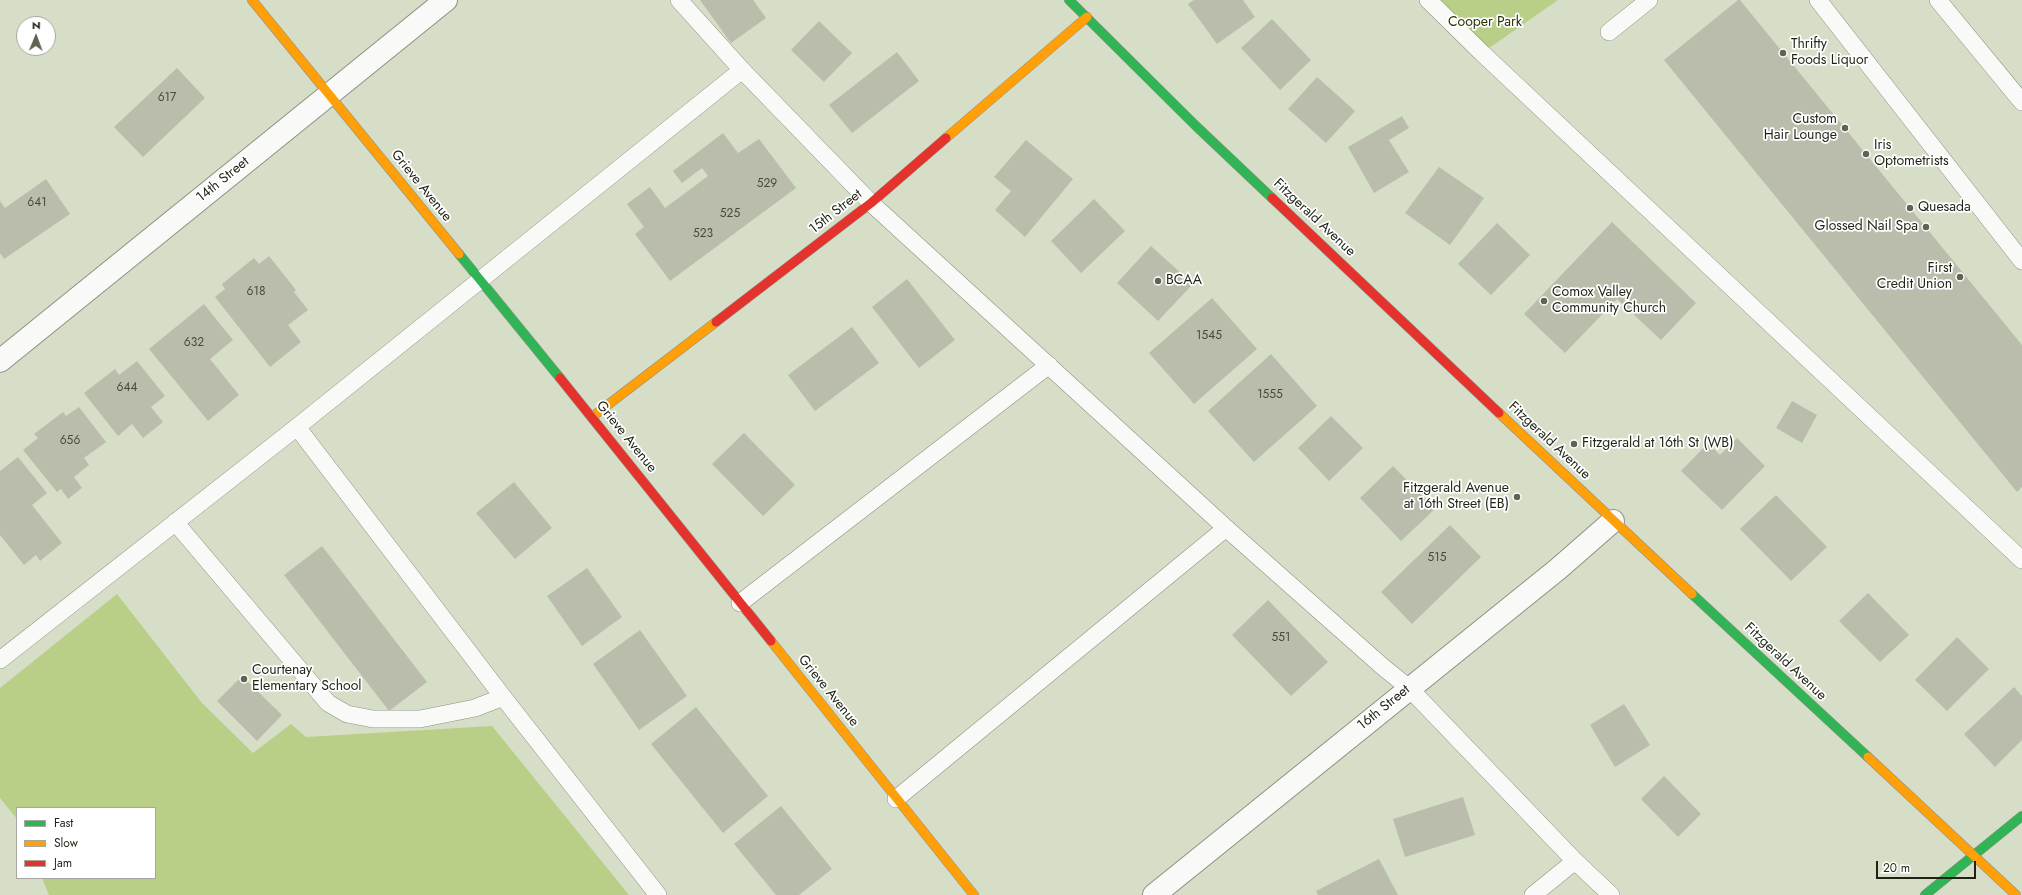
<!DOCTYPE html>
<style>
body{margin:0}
#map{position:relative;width:2022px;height:895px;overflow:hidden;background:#d6dec8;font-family:Jost,sans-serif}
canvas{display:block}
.legend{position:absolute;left:16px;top:807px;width:140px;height:72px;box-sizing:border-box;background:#fff;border:1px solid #a5a7a1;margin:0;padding:5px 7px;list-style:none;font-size:12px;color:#1e2314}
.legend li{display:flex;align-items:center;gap:8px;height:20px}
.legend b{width:20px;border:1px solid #a5a7a1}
.north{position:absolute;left:16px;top:16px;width:40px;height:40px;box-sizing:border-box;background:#fff;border:1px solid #a5a7a1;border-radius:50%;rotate:1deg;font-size:11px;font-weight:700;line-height:16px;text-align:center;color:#1e2314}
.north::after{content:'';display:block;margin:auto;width:14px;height:18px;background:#5e6453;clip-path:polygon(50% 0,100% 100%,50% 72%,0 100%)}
.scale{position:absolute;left:1876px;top:861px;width:100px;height:18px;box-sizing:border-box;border:2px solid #1e2314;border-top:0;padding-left:5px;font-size:12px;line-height:14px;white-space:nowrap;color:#1e2314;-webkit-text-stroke:3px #fff;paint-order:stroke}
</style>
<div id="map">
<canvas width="2022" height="895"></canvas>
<ul class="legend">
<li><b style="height:5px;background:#30b455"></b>Fast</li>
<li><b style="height:5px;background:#ff9f0a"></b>Slow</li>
<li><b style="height:5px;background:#e5322d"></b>Jam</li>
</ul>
<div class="north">N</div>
<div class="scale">20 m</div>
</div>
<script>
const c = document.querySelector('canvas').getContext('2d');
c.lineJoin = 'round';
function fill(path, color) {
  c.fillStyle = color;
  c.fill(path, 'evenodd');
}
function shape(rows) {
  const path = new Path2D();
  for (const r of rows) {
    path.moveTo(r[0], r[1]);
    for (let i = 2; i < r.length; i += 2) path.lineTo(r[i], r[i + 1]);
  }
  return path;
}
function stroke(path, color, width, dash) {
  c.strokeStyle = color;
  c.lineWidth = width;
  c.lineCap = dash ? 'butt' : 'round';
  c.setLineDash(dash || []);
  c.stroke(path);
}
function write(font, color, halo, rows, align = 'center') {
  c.font = font + ' Jost,sans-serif';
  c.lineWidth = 3.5;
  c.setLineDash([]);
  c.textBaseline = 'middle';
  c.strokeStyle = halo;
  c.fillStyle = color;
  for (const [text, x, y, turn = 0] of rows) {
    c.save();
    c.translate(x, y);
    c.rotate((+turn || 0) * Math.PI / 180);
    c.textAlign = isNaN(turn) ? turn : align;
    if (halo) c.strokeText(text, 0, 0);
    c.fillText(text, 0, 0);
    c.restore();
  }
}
const green = shape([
 [1431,0,1558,0,1482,53],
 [117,594,202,703,253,753,291,724,306,737,492,726,629,895,49,895,42,878,155,878,155,808,17,808,17,819,0,798,0,688]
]);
const building = shape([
 [700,0,753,0,766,18,731,43],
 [1194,0,1243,0,1255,17,1217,44,1188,4],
 [1738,0,1740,0,2022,345,2022,487,2017,492,1664,60],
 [1272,19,1311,60,1280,90,1241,48],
 [819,21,852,53,824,82,791,50],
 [897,52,919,81,852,133,829,105],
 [177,68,205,98,143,157,114,127],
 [1317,77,1355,111,1326,143,1288,109],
 [1402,116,1409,128,1389,140,1409,172,1374,193,1348,147],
 [723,133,738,153,759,139,796,188,670,281,635,234,644,227,627,204,650,187,665,208,708,176,702,168,682,183,673,171],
 [1026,140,1073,179,1025,237,995,210,1011,191,994,177],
 [1439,167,1484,198,1450,245,1405,213],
 [46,179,70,214,4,259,0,253,0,201,5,208],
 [1094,199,1125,231,1081,273,1051,241],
 [1612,222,1696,303,1661,340,1617,299,1565,353,1524,314],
 [1497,223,1530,255,1491,295,1458,264],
 [1151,246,1193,284,1158,321,1117,283],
 [269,256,296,290,294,292,308,310,288,325,301,342,270,367,215,297,225,289,222,284,254,258,259,264],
 [907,279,955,340,919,368,872,307],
 [1212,298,1257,349,1194,404,1149,353],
 [204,304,233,340,210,359,239,395,208,421,149,349],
 [852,327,879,363,815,411,788,375],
 [1271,354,1317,406,1254,462,1208,411],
 [137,361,165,396,151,407,163,422,143,438,132,424,118,436,84,393,115,369,119,375],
 [1792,401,1817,415,1802,443,1776,428],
 [79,407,106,442,84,458,89,465,74,477,82,488,68,499,61,489,57,492,23,450,38,438,34,434,63,412,66,416],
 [1331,416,1363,448,1329,481,1298,448],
 [744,433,795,485,763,516,712,464],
 [1737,438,1765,466,1722,510,1681,471,1708,443,1720,455],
 [18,457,47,493,32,505,62,543,40,561,36,555,24,565,0,535,0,471],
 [1393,466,1435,509,1401,541,1360,498],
 [514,482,552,528,515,559,476,513],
 [1776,495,1827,547,1791,581,1740,529],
 [1450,525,1481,557,1412,624,1381,592],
 [322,546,427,682,389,711,284,575],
 [587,568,622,617,582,646,547,596],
 [1868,593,1909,635,1880,662,1839,621],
 [1268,600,1328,662,1291,696,1232,635],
 [640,630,687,696,639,730,593,664],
 [1957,637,1989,669,1947,711,1915,680],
 [242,676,282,715,257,741,217,701],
 [2014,687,2022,696,2022,740,1995,767,1964,734],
 [1624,704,1650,745,1615,767,1590,725],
 [696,707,768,796,723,833,651,744],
 [1664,776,1701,814,1678,837,1641,799],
 [1463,797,1475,835,1405,857,1393,819],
 [781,806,832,869,799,895,776,895,734,844],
 [1379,859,1398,895,1318,895,1316,891]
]);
const lane = shape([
 [679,0,742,70,871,203,1226,528,1383,667,1409,688,1575,861,1611,895],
 [1428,0,1482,53,2022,560],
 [1818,0,2022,261],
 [1938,0,2022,102],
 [1609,32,1649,0],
 [297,427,503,697,658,895],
 [175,522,328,703,347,714,373,719,420,719,475,708,503,697],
 [740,603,1049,365],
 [0,660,297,427,742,70],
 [896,799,1226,528],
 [1533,895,1575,861]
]);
const street = shape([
 [0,361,446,0],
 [1154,895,1558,569,1613,521]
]);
const fast = shape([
 [1069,0,1196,126,1272,198],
 [459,254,560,378],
 [1692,594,1868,757],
 [1925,895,2022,816]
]);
const slow = shape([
 [252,0,459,254],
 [946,138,1087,17],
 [1499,413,1692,594],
 [592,417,716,322],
 [771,641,974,895],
 [1868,757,2016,895]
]);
const jam = shape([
 [1272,198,1499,413],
 [716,322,871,203,946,138],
 [560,378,771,641]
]);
const markers = [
 [1783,53,4,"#5e6453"],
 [1845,128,4,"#5e6453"],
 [1866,154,4,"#5e6453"],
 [1910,208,4,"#5e6453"],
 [1926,227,4,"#5e6453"],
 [1960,277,4,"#5e6453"],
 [1158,281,4,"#5e6453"],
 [1544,301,4,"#5e6453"],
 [1574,444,4,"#5e6453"],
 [1517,497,4,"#5e6453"],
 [244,679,4,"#5e6453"]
];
const numberNames = [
 ["617",167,98],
 ["529",767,184],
 ["641",37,203],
 ["525",730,214],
 ["523",703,234],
 ["618",256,292],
 ["1545",1209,336],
 ["632",194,343],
 ["644",127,388],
 ["1555",1270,395],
 ["656",70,441],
 ["515",1437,558],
 ["551",1281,638]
];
const parkNames = [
 ["Cooper Park",1485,23]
];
const poiNames = [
 ["Thrifty",1791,45],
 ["Foods Liquor",1791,61],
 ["Custom",1837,120,"right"],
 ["Hair Lounge",1837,136,"right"],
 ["Iris",1874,146],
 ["Optometrists",1874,162],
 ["Quesada",1918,208],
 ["Glossed Nail Spa",1918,227,"right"],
 ["First",1952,269,"right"],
 ["Credit Union",1952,285,"right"],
 ["BCAA",1166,281],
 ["Comox Valley",1552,293],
 ["Community Church",1552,309],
 ["Fitzgerald at 16th St (WB)",1582,444],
 ["Fitzgerald Avenue",1509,489,"right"],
 ["at 16th Street (EB)",1509,505,"right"],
 ["Courtenay",252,671],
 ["Elementary School",252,687]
];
const streetNames = [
 ["14th Street",223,180,-39],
 ["Grieve Avenue",421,186,51],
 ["15th Street",836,212,-38],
 ["Fitzgerald Avenue",1314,218,43],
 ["Grieve Avenue",626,437,51],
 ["Fitzgerald Avenue",1549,441,43],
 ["Fitzgerald Avenue",1785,662,43],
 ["Grieve Avenue",828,691,51],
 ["16th Street",1384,708,-39]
];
fill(green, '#b9cf88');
fill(building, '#babdab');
stroke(lane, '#8c9281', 18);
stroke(street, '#8c9281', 24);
stroke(fast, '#8c9281', 10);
stroke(slow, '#8c9281', 10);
stroke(jam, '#8c9281', 10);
stroke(lane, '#f9faf7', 17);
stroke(street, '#f9faf7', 22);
stroke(fast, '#30b455', 9);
stroke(slow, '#ff9f0a', 9);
stroke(jam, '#e5322d', 9);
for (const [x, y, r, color] of markers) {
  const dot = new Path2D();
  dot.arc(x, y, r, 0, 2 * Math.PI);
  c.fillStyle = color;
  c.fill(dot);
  stroke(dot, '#fff', 1.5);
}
write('12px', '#454a3a', null, numberNames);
write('14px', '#293504', '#fff', parkNames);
write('14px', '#1e2314', '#fff', poiNames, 'left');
write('14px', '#1e2314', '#fff', streetNames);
</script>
